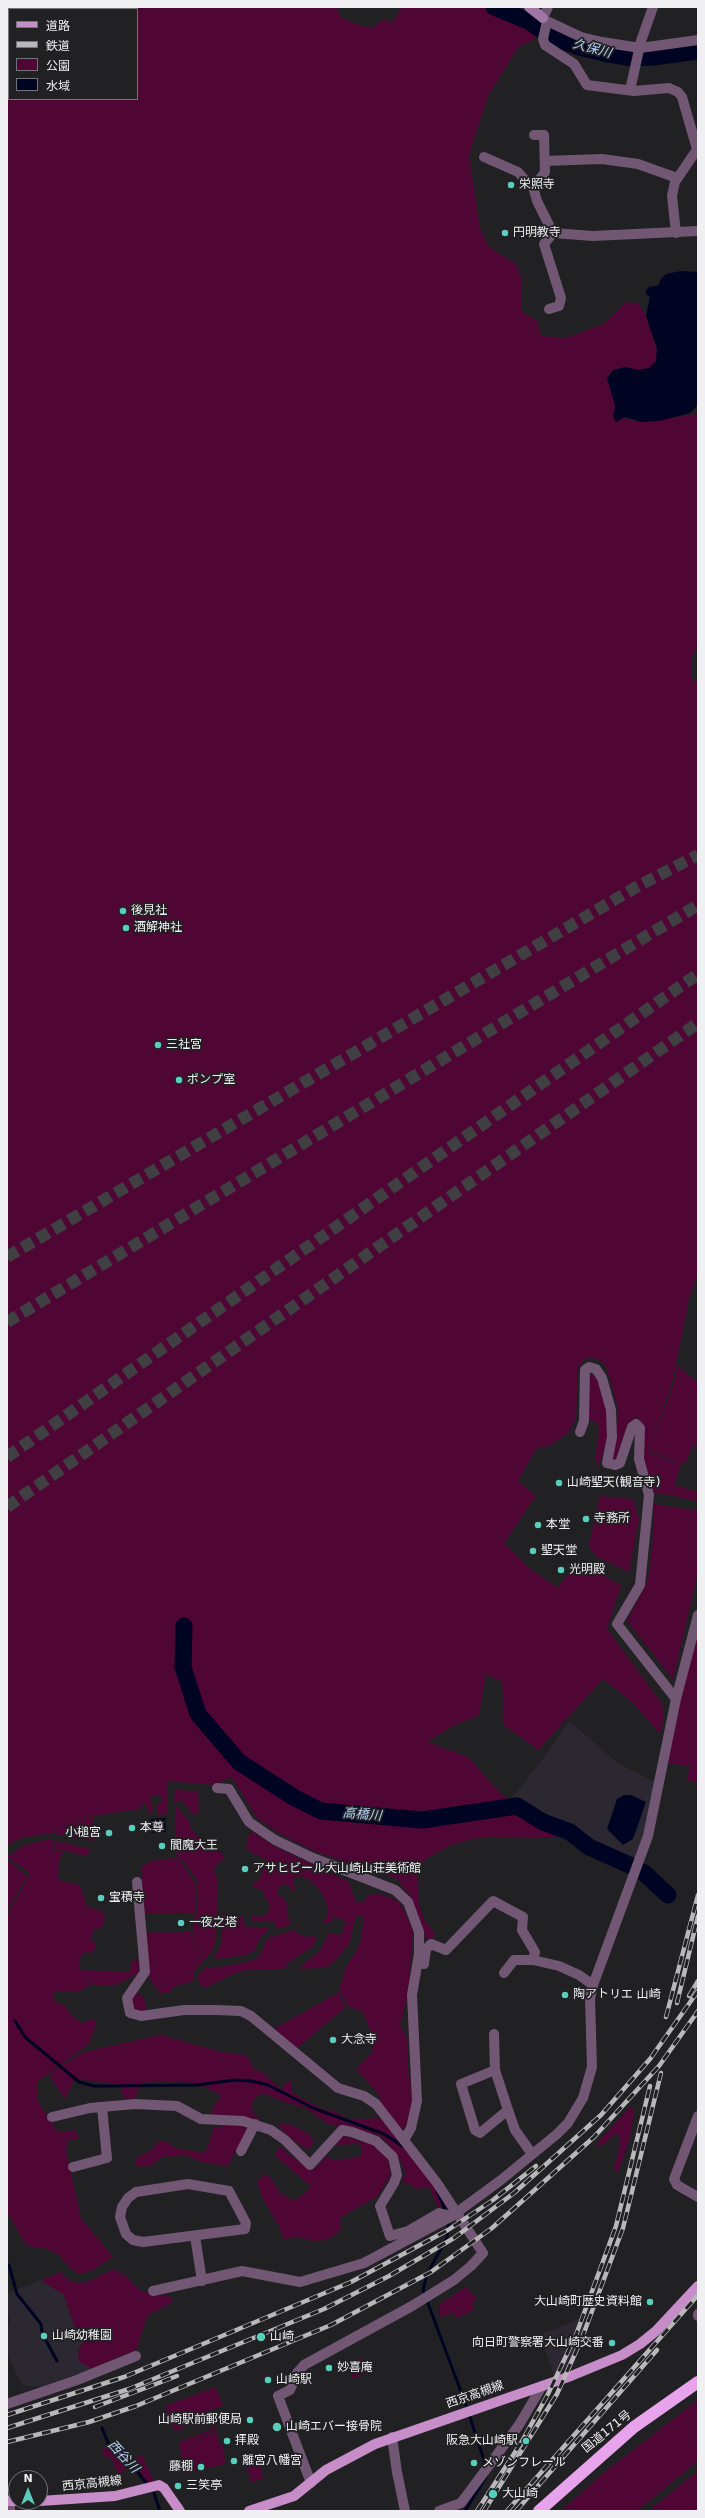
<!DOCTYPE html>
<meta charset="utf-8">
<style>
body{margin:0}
#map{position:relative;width:705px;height:2518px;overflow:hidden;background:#212023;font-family:"DejaVu Sans","Noto Sans JP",sans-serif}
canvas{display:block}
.frame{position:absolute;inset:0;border:8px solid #f0eff2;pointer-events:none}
.legend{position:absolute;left:8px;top:8px;width:130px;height:92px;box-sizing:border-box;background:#212023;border:1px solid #747376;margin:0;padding:5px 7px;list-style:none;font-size:12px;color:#f0eff2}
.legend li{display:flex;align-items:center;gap:8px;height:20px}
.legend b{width:20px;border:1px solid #747376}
.north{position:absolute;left:8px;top:2470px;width:40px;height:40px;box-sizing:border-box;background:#212023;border:1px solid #747376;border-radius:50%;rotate:0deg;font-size:11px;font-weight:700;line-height:16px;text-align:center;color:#f0eff2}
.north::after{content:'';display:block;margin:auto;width:14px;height:18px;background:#5acebc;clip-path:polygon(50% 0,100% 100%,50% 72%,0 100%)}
</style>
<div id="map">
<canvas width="705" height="2518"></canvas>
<div class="frame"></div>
<ul class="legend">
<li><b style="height:5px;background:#c68dc9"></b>道路</li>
<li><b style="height:5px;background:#b8b7ba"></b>鉄道</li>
<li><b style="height:11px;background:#500635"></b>公園</li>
<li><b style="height:11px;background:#000423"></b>水域</li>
</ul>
<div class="north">N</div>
</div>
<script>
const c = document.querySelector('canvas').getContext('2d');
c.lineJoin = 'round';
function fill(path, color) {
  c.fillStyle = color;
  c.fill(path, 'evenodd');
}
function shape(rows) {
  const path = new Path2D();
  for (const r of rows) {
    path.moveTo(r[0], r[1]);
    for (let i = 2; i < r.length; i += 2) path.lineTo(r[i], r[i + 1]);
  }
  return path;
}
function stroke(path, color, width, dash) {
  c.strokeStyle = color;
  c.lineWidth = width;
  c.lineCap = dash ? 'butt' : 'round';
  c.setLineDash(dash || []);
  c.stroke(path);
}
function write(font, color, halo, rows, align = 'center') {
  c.font = font + ' "DejaVu Sans","Noto Sans JP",sans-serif';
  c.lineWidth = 3.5;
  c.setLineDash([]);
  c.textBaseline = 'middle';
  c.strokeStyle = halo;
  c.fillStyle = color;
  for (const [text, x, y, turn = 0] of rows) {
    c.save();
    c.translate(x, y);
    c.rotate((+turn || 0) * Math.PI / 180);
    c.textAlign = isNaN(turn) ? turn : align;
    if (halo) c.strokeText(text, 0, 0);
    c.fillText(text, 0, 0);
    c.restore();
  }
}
const built = shape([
 [569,1721,619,1764,655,1782,652,1803,635,1864,591,1845,570,1831,544,1822,510,1800,546,1755],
 [41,2280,64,2295,74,2325,84,2341,78,2352,92,2369,40,2387,22,2385,7,2354,7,2332,10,2319,7,2316,7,2293],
 [581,2318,587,2333,572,2366,553,2373,540,2335]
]);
const green = shape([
 [7,7,337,7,339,16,358,25,372,28,384,19,392,23,402,7,511,7,531,24,536,37,532,41,519,46,488,96,469,155,480,229,489,247,516,264,522,279,521,311,537,321,541,336,566,338,604,324,626,302,639,304,646,316,657,349,656,361,650,368,638,370,625,367,607,379,615,406,613,416,641,422,698,414,698,647,692,656,692,681,698,681,698,1274,689,1299,673,1380,649,1450,675,1381,677,1365,698,1383,698,1447,693,1445,686,1462,680,1464,649,1450,648,1452,681,1465,674,1485,698,1492,698,1501,653,1492,642,1459,645,1430,638,1417,628,1423,615,1462,610,1461,616,1434,618,1407,606,1366,599,1360,589,1357,582,1362,578,1368,576,1418,569,1432,551,1445,536,1449,518,1481,536,1496,504,1543,529,1568,558,1588,577,1562,621,1585,607,1629,662,1704,664,1717,660,1734,633,1703,603,1679,538,1750,504,1725,502,1682,486,1674,479,1715,453,1726,427,1742,468,1757,501,1794,541,1823,554,1829,560,1838,481,1837,451,1845,426,1859,417,1867,419,1905,424,1919,435,1934,433,1938,427,1940,410,1894,403,1888,398,1879,316,1852,280,1834,256,1817,232,1777,214,1785,168,1781,167,1814,158,1815,157,1803,162,1803,161,1796,153,1796,150,1798,153,1808,152,1813,149,1814,146,1803,143,1804,140,1809,87,1817,67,1826,56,1827,54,1833,20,1838,7,1846],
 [9,9,137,9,137,99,9,99],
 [589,1375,596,1376,608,1411,608,1436,599,1466,595,1461,599,1429,597,1423,589,1419],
 [600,1496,633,1499,639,1519,629,1572,597,1557,589,1546],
 [654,1504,698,1511,698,1573,673,1679,627,1621,648,1581,653,1539],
 [698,1633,698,1783,687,1780,690,1766,667,1763,672,1736],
 [175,1789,198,1792,199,1812,193,1815,182,1800,174,1803],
 [175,1805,189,1821,190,1827,204,1845,217,1849,225,1857,216,1866,214,1872,218,1879,216,1940,212,1951,194,1972,193,1981,173,1987,171,1992,161,1993,157,1991,157,1987,188,1977,203,1953,192,1942,194,1918,197,1912,198,1881,183,1861,177,1858],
 [87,1818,93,1818,95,1841,55,1834,57,1827,67,1827],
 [253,1832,272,1845,349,1882,356,1902,364,1902,368,1895,378,1894,397,1900,406,1914,413,1930,412,1945,408,1994,400,2025,408,2040,408,2067,413,2103,408,2122,402,2130,380,2103,380,2096,356,2069,372,2053,373,2039,363,2012,349,2007,339,1991,346,1967,360,1945,364,1916,356,1916,350,1942,336,1960,329,1966,321,1968,298,1969,320,1951,329,1933,341,1935,346,1922,334,1916,331,1922,322,1924,327,1917,328,1908,322,1893,312,1882,302,1876,293,1878,295,1890,292,1891,287,1883,277,1888,277,1895,285,1899,290,1925,277,1929,273,1921,252,1921,252,1915,260,1917,268,1913,270,1905,264,1896,264,1890,254,1888,253,1883,258,1882,267,1860,252,1853,246,1847,249,1835],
 [49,1839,54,1840,52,1849,64,1852,59,1860,58,1880,80,1885,87,1907,102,1911,105,1915,103,1927,93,1930,91,1940,95,1943,96,1948,92,1953,87,1952,81,1955,79,1970,130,1972,131,1963,135,1960,138,1960,139,1968,139,1973,115,1985,93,1985,84,1975,91,1985,77,1992,55,1991,53,1996,55,2002,66,2006,71,2015,82,2023,92,2019,97,2022,89,2044,37,2082,37,2100,56,2130,62,2132,75,2130,78,2135,78,2140,68,2140,66,2150,81,2218,113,2257,91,2271,80,2274,72,2270,59,2255,47,2249,27,2246,7,2212,7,1916,30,1873,7,1857,23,1846],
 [56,1841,90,1849,88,1856,54,1848],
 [175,1858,182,1863,195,1884,195,1913,145,1913,141,1867,152,1861],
 [7,1860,27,1876,7,1911],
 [225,1914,237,1921,242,1915,245,1927,268,1927,267,1932,261,1936,255,1950,247,1955,214,1959,222,1942,221,1915],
 [293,1930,304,1937,315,1936,316,1940,312,1947,288,1963,284,1969,247,1970,235,1973,205,1988,200,1984,197,1977,206,1967,220,1967,255,1960,261,1954,267,1939],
 [191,1932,191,1942,202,1953,188,1977,155,1987,148,1975,145,1933],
 [138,1992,140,1996,144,1996,147,2012,135,2011,131,2007,132,1999],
 [338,1993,346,2007,297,2048,274,2029],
 [161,2035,221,2052,247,2055,254,2070,262,2072,282,2090,285,2083,291,2080,292,2092,299,2097,327,2111,333,2110,349,2120,378,2118,383,2121,449,2205,437,2207,430,2187,417,2189,402,2180,406,2174,399,2157,382,2137,360,2130,328,2124,306,2108,284,2102,263,2093,256,2097,251,2106,253,2113,260,2119,219,2116,210,2114,221,2095,197,2083,160,2081,141,2083,135,2099,124,2098,120,2087,116,2084,75,2079,65,2099,50,2077,52,2072,84,2052],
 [633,2106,634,2115,629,2141,618,2173,614,2169,620,2145,619,2135,614,2134,605,2144,597,2147,598,2142,630,2107],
 [279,2123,292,2125,309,2134,314,2142,310,2149,303,2147,283,2132],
 [226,2126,245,2126,247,2130,228,2166,201,2162,186,2155,162,2157,152,2165,135,2165,137,2158,153,2149,157,2142,166,2141,175,2148,203,2153,208,2147,213,2128],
 [341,2135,362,2142,364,2140,377,2148,387,2156,391,2174,377,2197,341,2217,340,2231,327,2240,313,2241,298,2237,283,2239,279,2226,262,2197,257,2182,265,2174,271,2178,281,2194,294,2201,304,2194,311,2186,275,2156,279,2146,309,2170,314,2170,326,2156,333,2160,360,2157,362,2153,360,2144,333,2145],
 [113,2269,127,2277,141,2291,154,2295,172,2297,172,2303,148,2315,135,2353,128,2353,92,2369,79,2362,78,2352,84,2340,74,2325,64,2295,41,2280,61,2272,69,2281,80,2283,90,2281],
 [466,2287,477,2299,472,2303,474,2310,456,2318,454,2312,441,2318,439,2305],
 [362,2357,369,2371,354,2379,350,2373,354,2372,351,2367,343,2371,340,2366,346,2363,347,2365],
 [216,2387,223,2406,200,2414,202,2420,175,2431,165,2406],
 [698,2400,698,2461,637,2511,561,2511,606,2471],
 [240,2410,241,2413,214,2419,216,2431,184,2444,217,2432,219,2445,222,2444,224,2448,225,2464,190,2472,185,2451,189,2473,184,2474,179,2442,213,2429,211,2419],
 [106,2447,127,2463,127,2469,123,2470,121,2475,119,2475,113,2464,112,2458,106,2457,101,2452],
 [142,2455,154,2481,149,2483,131,2461],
 [260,2462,263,2479,251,2482,247,2465],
 [698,2471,698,2511,649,2511,684,2482]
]);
const water = shape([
 [681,271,698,272,698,405,690,413,659,421,641,422,625,417,616,422,613,416,615,406,607,378,613,370,625,367,638,370,649,368,656,361,657,349,646,316,650,297,646,294,646,290,649,287,659,285,660,280,666,274],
 [624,1795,631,1795,646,1802,633,1839,623,1845,607,1829,617,1799],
 [165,1818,166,1832,151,1833,150,1819]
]);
const stream = shape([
 [15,2021,25,2037,79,2082,94,2086,109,2086,197,2085,235,2080,252,2081,268,2085,313,2108,384,2134,404,2147],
 [437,2191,446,2212],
 [449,2220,447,2238,427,2274,423,2290,466,2405,486,2466],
 [9,2265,17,2294,41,2324,42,2333,57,2361],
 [102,2428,108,2443,128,2460,147,2484],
 [154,2493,160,2511],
 [465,2511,486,2477]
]);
const river = shape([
 [494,7,530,22,548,35,579,47,608,54,631,58,653,57,698,51],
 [184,1626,183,1667,198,1714,239,1762,295,1798,321,1811,422,1820,517,1806,543,1822,570,1832,589,1847,634,1867],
 [643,1872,668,1895]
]);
const highwayTunnel = shape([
 [7,1257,638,886,698,855],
 [7,1322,698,905],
 [7,1457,698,974],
 [7,1507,698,1023]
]);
const street = shape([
 [548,7,543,18,547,21,581,37,602,42,640,48,698,40],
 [547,21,543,39,545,45,574,64,587,85,634,91,669,88,678,92,682,97,697,149],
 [630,90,641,41,653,7],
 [484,157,518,172,527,182,532,183,540,179,545,172,544,135,534,135],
 [545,161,602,159,638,164,677,178],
 [532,183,537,201,553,233,593,236,698,231],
 [676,233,672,196,675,182,698,148],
 [549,309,559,306,561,298,544,244,553,233],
 [580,1432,584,1421,585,1370,589,1367,596,1369,602,1378,611,1410,612,1437,607,1463,615,1465,620,1463,632,1427,636,1424,640,1428,639,1459,649,1495,640,1585,617,1624,676,1699],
 [217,1788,229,1789,249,1822,275,1840,313,1858,395,1890,408,1902,419,1932,419,1954,412,1995,417,2101,411,2128,404,2140],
 [137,1882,145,1972,127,1998,130,2013,141,2016,184,2010,216,2010,241,2011,251,2016,338,2088,364,2096,376,2104,437,2183,483,2253,471,2266,454,2280,412,2306,304,2365,297,2373,290,2390,278,2396,311,2483],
 [424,1964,426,1949,431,1944,446,1950,493,1901,523,1917,522,1930,535,1952,533,1960,559,1966,579,1975,593,1985],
 [504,1973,514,1960,533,1960],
 [494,2034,495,2070,508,2110,515,2130,532,2154],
 [495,2070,461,2084,475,2130,480,2133,508,2110],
 [698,2116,674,2179,677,2185,698,2197],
 [52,2117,90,2108,135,2104,177,2106,201,2119,243,2121,271,2130,285,2140,310,2165,342,2130,352,2132,376,2141,393,2157,397,2175,394,2183,380,2206,390,2236,408,2231,439,2213,452,2216],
 [241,2151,255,2124],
 [73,2167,107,2158,102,2107],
 [188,2184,229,2191,246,2223,245,2229,143,2242,133,2240,126,2234,120,2217,122,2207,128,2198,136,2192,188,2184],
 [195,2236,202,2281],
 [153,2291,242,2271,300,2282,364,2263,452,2216,501,2180,557,2134,568,2123,583,2098,592,2067,590,1999,593,1985,648,1836,676,1699,698,1615],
 [698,2314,698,2316],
 [7,2404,77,2380,136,2356],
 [392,2437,397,2472,405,2511],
 [10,2500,10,2511],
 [439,2511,461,2503,519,2425,542,2386]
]);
const secondary = shape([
 [529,7,543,18]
]);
const primary = shape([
 [7,2501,16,2501],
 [40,2501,115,2496,159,2485,164,2488,180,2511],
 [249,2511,294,2496,326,2470,375,2444,571,2376,622,2355,640,2344,656,2331,698,2286]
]);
const highway = shape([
 [539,2511,634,2427,698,2382]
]);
const rail = shape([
 [689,1996,698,1981],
 [677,2003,698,1916],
 [666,2017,698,1895],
 [95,2407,177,2376],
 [7,2415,124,2377,351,2282,448,2230,493,2200,536,2166],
 [7,2428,129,2389,324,2309,389,2276,454,2238,514,2193,601,2115,650,2059,698,1991],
 [7,2442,89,2422,136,2406,331,2325,431,2272,492,2228,594,2137,659,2066,698,2011],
 [477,2511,521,2443,548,2394,576,2335,616,2226,650,2086],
 [484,2511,557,2394,582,2338,623,2228,661,2073],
 [507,2511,698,2295],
 [516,2511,657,2350]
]);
const markers = [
 [511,185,4,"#5acebc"],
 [505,233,4,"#5acebc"],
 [123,911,4,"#5acebc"],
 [126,928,4,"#5acebc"],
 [158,1045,4,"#5acebc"],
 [179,1080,4,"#5acebc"],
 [559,1483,4,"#5acebc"],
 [586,1519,4,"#5acebc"],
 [538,1525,4,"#5acebc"],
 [533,1551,4,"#5acebc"],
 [561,1570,4,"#5acebc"],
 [132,1828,4,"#5acebc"],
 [109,1833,4,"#5acebc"],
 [162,1846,4,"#5acebc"],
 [245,1869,4,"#5acebc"],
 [101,1898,4,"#5acebc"],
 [181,1923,4,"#5acebc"],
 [565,1995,4,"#5acebc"],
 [333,2040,4,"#5acebc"],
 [650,2302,4,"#5acebc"],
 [44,2336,4,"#5acebc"],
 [261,2337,5,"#5acebc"],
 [612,2343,4,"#5acebc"],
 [329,2368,4,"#5acebc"],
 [268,2380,4,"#5acebc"],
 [250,2420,4,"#5acebc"],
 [277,2427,5,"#5acebc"],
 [227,2441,4,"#5acebc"],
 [526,2441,4,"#5acebc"],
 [234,2461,4,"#5acebc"],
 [474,2463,4,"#5acebc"],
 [201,2467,4,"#5acebc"],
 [178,2486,4,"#5acebc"],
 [493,2494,5,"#5acebc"]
];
const poiNames = [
 ["栄照寺",519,185],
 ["円明教寺",513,233],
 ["後見社",131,911],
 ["酒解神社",134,928],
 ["三社宮",166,1045],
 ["ポンプ室",187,1080],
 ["山崎聖天(観音寺)",567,1483],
 ["寺務所",594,1519],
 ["本堂",546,1525],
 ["聖天堂",541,1551],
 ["光明殿",569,1570],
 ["本尊",140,1828],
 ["小槌宮",101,1833,"right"],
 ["閻魔大王",170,1846],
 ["アサヒビール大山崎山荘美術館",253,1869],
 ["宝積寺",109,1898],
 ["一夜之塔",189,1923],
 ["陶アトリエ 山崎",573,1995],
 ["大念寺",341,2040],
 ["大山崎町歴史資料館",642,2302,"right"],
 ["山崎幼稚園",52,2336],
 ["山崎",270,2337],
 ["向日町警察署大山崎交番",604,2343,"right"],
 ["妙喜庵",337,2368],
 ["山崎駅",276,2380],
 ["山崎駅前郵便局",242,2420,"right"],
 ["山崎エバー接骨院",286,2427],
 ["拝殿",235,2441],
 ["阪急大山崎駅",518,2441,"right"],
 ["離宮八幡宮",242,2461],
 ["メゾンフレール",482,2463],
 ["藤棚",193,2467,"right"],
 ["三笑亭",186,2486],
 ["大山崎",502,2494]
];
const streetNames = [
 ["西京高槻線",475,2395,-19],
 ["国道171号",607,2432,-39],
 ["西京高槻線",92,2484,-6]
];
const waterNames = [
 ["久保川",592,49,15],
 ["高橋川",362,1815,5],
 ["西谷川",123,2457,47]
];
fill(built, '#2b2831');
fill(green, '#500635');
fill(water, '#000423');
stroke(stream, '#000423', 3);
stroke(river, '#000423', 17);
stroke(highwayTunnel, '#403f42', 12, [12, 6]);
stroke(street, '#725774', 10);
stroke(secondary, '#a176a4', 10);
stroke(primary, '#c68dc9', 10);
stroke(highway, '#e7a3eb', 12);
stroke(rail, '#b8b7ba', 4.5);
stroke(rail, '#212023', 3, [9]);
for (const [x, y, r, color] of markers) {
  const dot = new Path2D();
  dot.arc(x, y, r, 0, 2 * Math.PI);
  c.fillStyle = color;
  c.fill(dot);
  stroke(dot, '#212023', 1.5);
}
write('12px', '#f0eff2', '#212023', poiNames, 'left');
write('12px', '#f0eff2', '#212023', streetNames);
write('italic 13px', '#b6d5fa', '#212023', waterNames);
</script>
